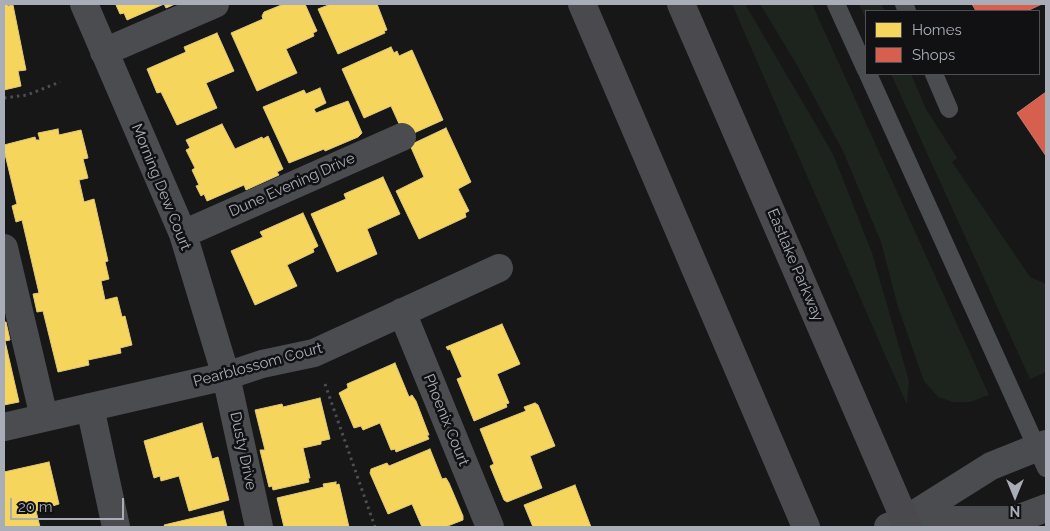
<!DOCTYPE html>
<style>
body{margin:0}
#map{position:relative;width:1050px;height:531px;overflow:hidden;background:#171717;font-family:Raleway,sans-serif}
canvas{display:block}
.frame{position:absolute;inset:0;border:5px solid #a8adb8;pointer-events:none}
.legend{position:absolute;left:865px;top:10px;width:175px;height:65px;box-sizing:border-box;background:#111113;border:1px solid #4d4f55;margin:0;padding:6px 9px;list-style:none;font-size:15px;color:#a8adb8}
.legend li{display:flex;align-items:center;gap:10px;height:25px}
.legend b{width:25px;border:1px solid #4d4f55}
.north{position:absolute;left:990px;top:471px;width:50px;height:50px;-webkit-text-stroke:4px #111113;paint-order:stroke;rotate:180deg;font-size:14px;font-weight:700;line-height:20px;text-align:center;color:#a8adb8}
.north::after{content:'';display:block;margin:auto;width:18px;height:22px;background:#a8adb8;clip-path:polygon(50% 0,100% 100%,50% 72%,0 100%)}
.scale{position:absolute;left:10px;top:498px;width:114px;height:22px;box-sizing:border-box;border:2px solid #a8adb8;border-top:0;padding-left:6px;font-size:15px;line-height:18px;white-space:nowrap;color:#a8adb8;-webkit-text-stroke:4px #111113;paint-order:stroke}
</style>
<div id="map">
<canvas width="1050" height="531"></canvas>
<div class="frame"></div>
<ul class="legend">
<li><b style="height:14px;background:#f6d55c"></b>Homes</li>
<li><b style="height:14px;background:#d6604d"></b>Shops</li>
</ul>
<div class="north">N</div>
<div class="scale">20 m</div>
</div>
<script>
const c = document.querySelector('canvas').getContext('2d');
c.lineJoin = 'round';
function fill(path, color) {
  c.fillStyle = color;
  c.fill(path, 'evenodd');
}
function shape(rows) {
  const path = new Path2D();
  for (const r of rows) {
    path.moveTo(r[0], r[1]);
    for (let i = 2; i < r.length; i += 2) path.lineTo(r[i], r[i + 1]);
  }
  return path;
}
function stroke(path, color, width, dash) {
  c.strokeStyle = color;
  c.lineWidth = width;
  c.lineCap = dash ? 'butt' : 'round';
  c.setLineDash(dash || []);
  c.stroke(path);
}
function write(font, color, halo, rows, align = 'center') {
  c.font = font + ' Raleway,sans-serif';
  c.lineWidth = 5;
  c.setLineDash([]);
  c.textBaseline = 'middle';
  c.strokeStyle = halo;
  c.fillStyle = color;
  for (const [text, x, y, turn = 0] of rows) {
    c.save();
    c.translate(x, y);
    c.rotate((+turn || 0) * Math.PI / 180);
    c.textAlign = isNaN(turn) ? turn : align;
    if (halo) c.strokeText(text, 0, 0);
    c.fillText(text, 0, 0);
    c.restore();
  }
}
const green = shape([
 [732,4,745,4,833,154,872,253,909,381,907,405],
 [760,4,812,4,989,395,970,402,953,402,938,397,924,381,898,307,881,242,843,151,797,65],
 [859,4,881,4,885,11,866,11,866,20],
 [891,74,911,74,926,109,957,158,952,162,1030,277,1046,284,1046,372,1030,379]
]);
const homes = shape([
 [4,4,7,4,8,6,13,5,26,70,18,71,21,86,4,90,4,4],
 [119,4,175,4,166,8,164,4,127,20,124,13,120,14,116,5,119,4],
 [284,4,305,4,317,31,313,33,314,36,286,49,297,73,257,91,231,33,263,19,262,16,264,12,284,4],
 [331,4,377,4,387,30,384,31,385,33,338,54,318,9,331,4],
 [217,33,234,71,206,83,217,108,177,125,161,92,157,93,147,69,186,52,184,47,217,33],
 [391,47,394,53,397,51,399,56,412,50,443,120,405,137,391,106,364,118,342,69,391,47],
 [320,88,326,103,314,109,316,113,348,101,362,133,358,137,325,151,324,149,289,163,263,107,304,90,306,94,320,88],
 [222,124,235,149,262,137,263,139,268,136,283,169,277,172,279,175,246,190,244,185,207,201,204,194,201,196,196,186,199,185,192,170,195,168,186,150,190,148,186,140,222,124],
 [446,128,471,182,458,189,469,211,465,213,466,217,419,239,396,191,424,177,410,145,446,128],
 [58,129,59,135,81,130,88,158,83,159,88,178,79,180,84,202,94,199,108,261,105,262,109,279,101,281,105,300,117,297,122,317,125,316,132,345,120,348,121,353,88,360,89,365,58,372,43,311,37,312,33,294,39,293,22,220,16,222,12,206,17,204,4,150,4,145,35,137,36,140,40,140,38,133,58,129],
 [383,177,400,214,367,229,377,254,337,272,311,214,346,199,344,194,383,177],
 [303,213,318,246,313,249,314,252,287,265,297,286,255,305,231,251,263,237,260,232,303,213],
 [4,322,6,322,10,340,5,341,19,402,4,405,4,322],
 [502,324,520,364,497,374,509,403,506,404,507,407,474,421,457,379,462,377,450,349,448,350,446,347,502,324],
 [395,363,409,397,412,395,416,401,429,435,427,435,429,439,396,452,395,449,391,450,380,423,363,430,361,426,354,428,339,393,348,388,347,384,395,363],
 [320,398,330,439,321,441,321,444,303,448,310,478,308,478,309,482,273,490,272,486,269,487,260,450,265,450,255,410,282,404,283,407,320,398],
 [535,403,538,405,555,446,530,456,542,488,507,502,504,500,490,466,494,464,480,429,526,411,524,407,535,403],
 [202,423,212,459,218,457,229,500,189,511,179,476,161,481,160,476,154,478,144,441,202,423],
 [430,449,442,479,446,478,449,483,463,516,463,520,445,527,422,527,412,504,388,514,370,473,371,469,387,463,389,466,430,449],
 [49,462,59,504,36,511,40,527,4,527,4,472,49,462],
 [336,482,336,485,339,484,349,527,284,527,277,498,324,487,323,484,336,482],
 [575,485,591,527,533,527,524,505,575,485],
 [223,511,227,527,165,527,164,525,223,511]
]);
const shops = shape([
 [972,4,1042,4,1027,11,976,11,972,4],
 [1046,92,1046,156,1017,113,1046,92]
]);
const path = shape([
 [4,98,27,95,60,82],
 [325,384,375,527]
]);
const service = shape([
 [836,4,866,70],
 [904,4,907,11],
 [868,74,1046,468],
 [934,74,949,109]
]);
const minor = shape([
 [84,4,183,234,226,376,259,527],
 [104,52,215,4],
 [183,234,402,137],
 [4,248,44,417],
 [402,312,490,527],
 [90,407,116,527],
 [4,427,226,376,262,364,314,353,499,268]
]);
const tertiary = shape([
 [905,520,1014,520,1046,508],
 [888,527,905,520,991,466,1046,444]
]);
const secondary = shape([
 [582,4,806,527],
 [681,4,908,527]
]);
const streetNames = [
 ["Dune Evening Drive",292,185,-24],
 ["Morning Dew Court",161,187,68],
 ["Eastlake Parkway",795,265,67],
 ["Pearblossom Court",258,365,-15],
 ["Phoenix Court",446,420,68],
 ["Dusty Drive",243,451,78]
];
fill(green, '#1d241e');
fill(homes, '#f6d55c');
stroke(homes, '#dfc978', 1);
fill(shops, '#d6604d');
stroke(shops, '#c8776d', 1);
stroke(path, '#4d4e52', 3, [2.5, 4]);
stroke(service, '#4b4c50', 18);
stroke(minor, '#4b4c50', 28);
stroke(tertiary, '#4b4c50', 28);
stroke(secondary, '#4a4a4e', 28);
write('15px', '#a8adb8', '#111113', streetNames);
</script>
